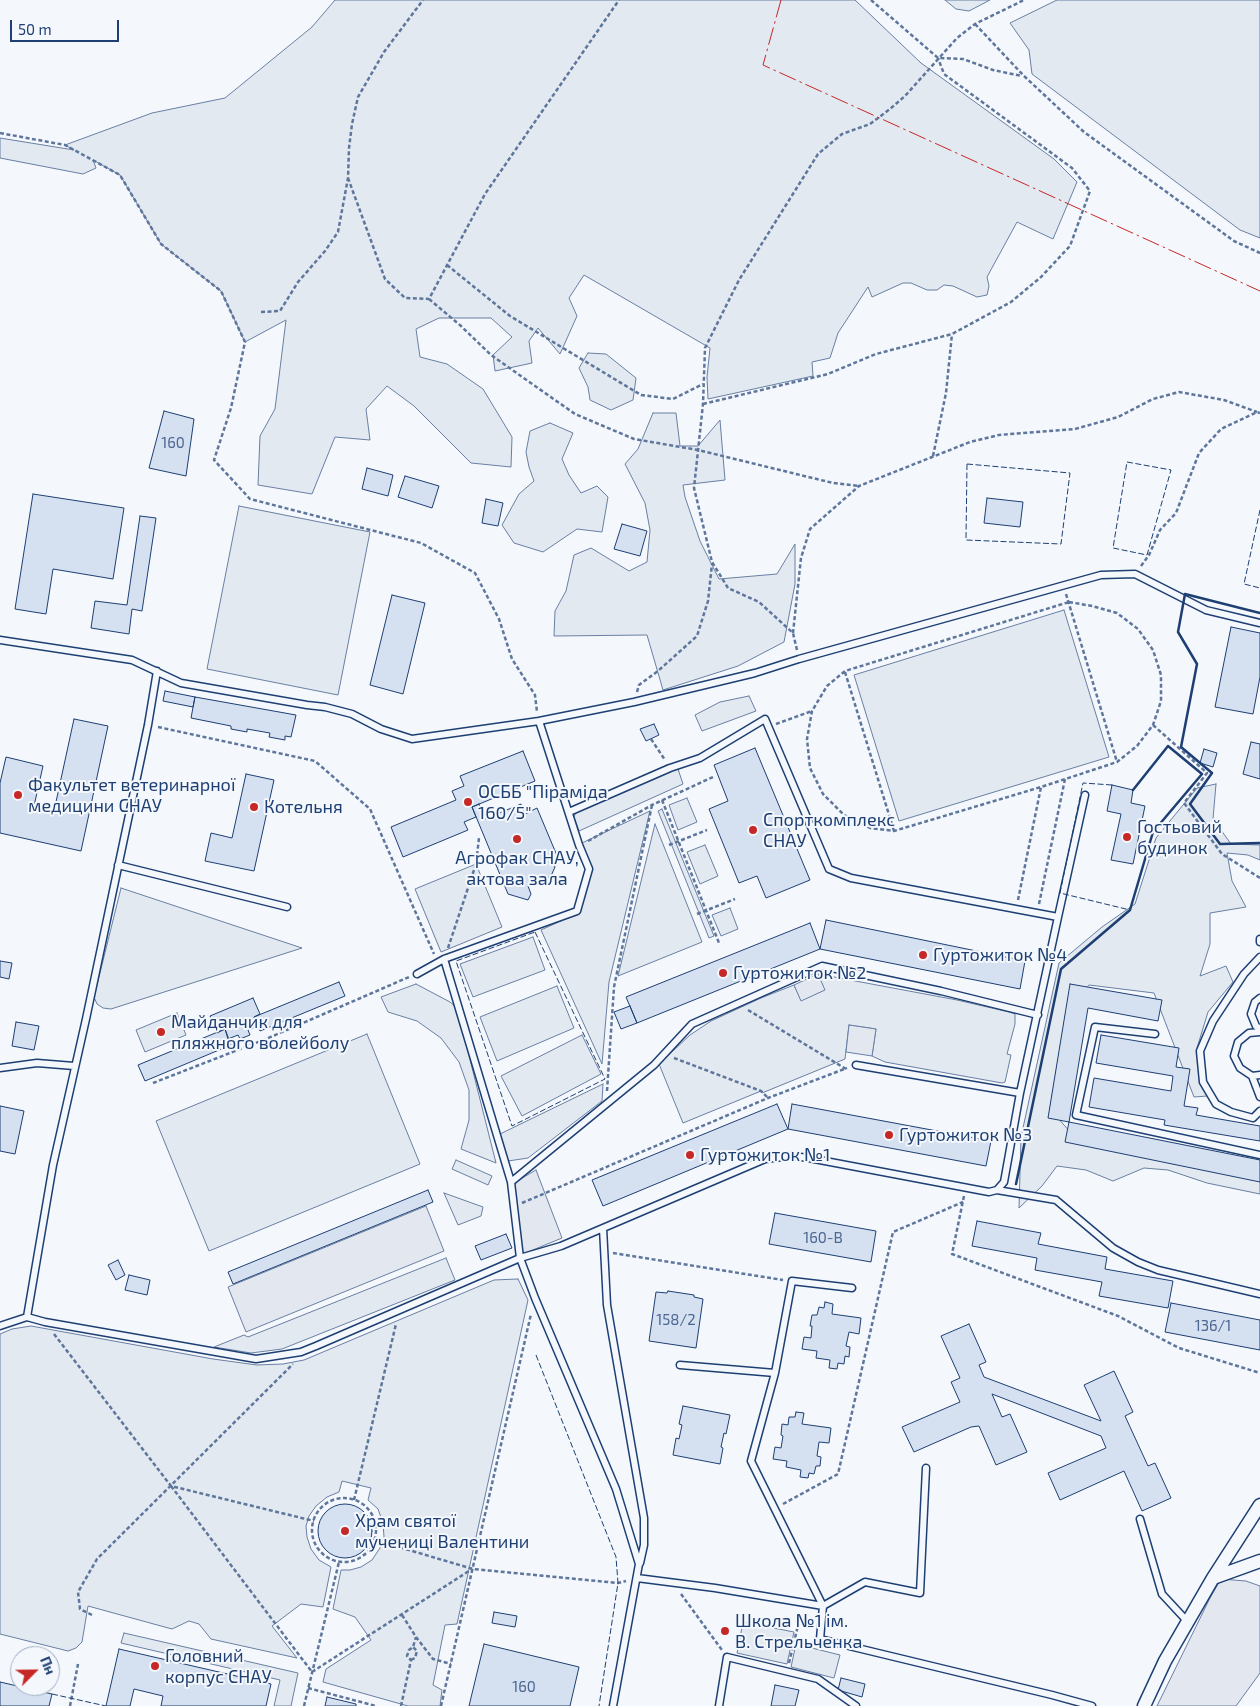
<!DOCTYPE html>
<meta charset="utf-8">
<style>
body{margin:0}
#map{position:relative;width:1260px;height:1706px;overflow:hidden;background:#f4f7fb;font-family:"Exo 2",sans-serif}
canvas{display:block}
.north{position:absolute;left:10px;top:1646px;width:50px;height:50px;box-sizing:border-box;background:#f4f7fb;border:1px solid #9eadc5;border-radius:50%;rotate:67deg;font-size:14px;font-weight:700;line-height:20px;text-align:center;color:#1d3f73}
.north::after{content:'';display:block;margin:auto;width:18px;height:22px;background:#c62828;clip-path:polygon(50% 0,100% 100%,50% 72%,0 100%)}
.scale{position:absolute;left:10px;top:20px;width:109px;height:22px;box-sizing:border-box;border:2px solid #1d3f73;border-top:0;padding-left:6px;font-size:15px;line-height:18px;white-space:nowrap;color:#1d3f73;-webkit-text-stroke:4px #f4f7fb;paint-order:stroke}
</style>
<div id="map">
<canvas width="1260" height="1706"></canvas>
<div class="north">Пн</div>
<div class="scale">50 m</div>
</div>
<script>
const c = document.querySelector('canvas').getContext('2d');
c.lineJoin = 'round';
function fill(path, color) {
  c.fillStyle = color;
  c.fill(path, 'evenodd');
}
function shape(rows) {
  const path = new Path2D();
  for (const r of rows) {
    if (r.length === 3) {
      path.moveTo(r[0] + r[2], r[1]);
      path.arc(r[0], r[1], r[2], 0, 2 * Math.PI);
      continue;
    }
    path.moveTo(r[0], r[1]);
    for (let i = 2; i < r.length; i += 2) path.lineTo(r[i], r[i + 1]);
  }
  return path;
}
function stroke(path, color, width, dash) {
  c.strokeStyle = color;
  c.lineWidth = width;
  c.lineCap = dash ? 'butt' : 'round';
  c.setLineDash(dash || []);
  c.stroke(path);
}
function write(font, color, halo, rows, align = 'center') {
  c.font = font + ' "Exo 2",sans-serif';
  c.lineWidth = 4;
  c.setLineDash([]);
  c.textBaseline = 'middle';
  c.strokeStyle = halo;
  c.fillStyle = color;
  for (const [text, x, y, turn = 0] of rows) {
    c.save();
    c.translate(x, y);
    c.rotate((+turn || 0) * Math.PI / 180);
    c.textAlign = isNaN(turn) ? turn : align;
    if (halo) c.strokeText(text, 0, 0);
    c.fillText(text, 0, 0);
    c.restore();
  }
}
const green = shape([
 [335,0,855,0,921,63,1054,159,1077,182,1053,239,1017,222,987,277,989,286,987,295,977,297,953,286,944,285,937,290,927,290,911,283,903,283,872,297,868,287,838,333,830,358,812,362,813,376,708,399,707,377,710,348,584,275,569,298,577,316,560,354,538,328,529,341,532,363,495,371,493,355,512,337,491,318,439,318,416,329,420,357,447,364,483,389,512,437,511,467,471,463,414,406,387,386,366,409,370,440,335,437,312,494,258,485,260,436,275,409,286,320,245,342,221,291,161,244,120,175,93,160,96,168,83,174,0,158,0,138,74,150,65,145,152,113,225,98,312,27,335,0],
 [945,0,990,0,969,11,956,9,945,0],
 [1057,0,1260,0,1260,238,1240,230,1032,74,1029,50,1010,23,1057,0],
 [588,353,606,354,636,378,633,400,611,410,590,400,588,387,579,368,588,353],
 [653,413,676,413,680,446,698,446,720,420,725,480,683,485,685,497,700,541,719,579,777,574,795,544,795,584,784,642,738,666,663,690,647,635,554,636,555,611,566,591,574,555,591,548,629,571,647,562,650,530,645,503,625,464,638,449,653,413],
 [550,423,573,433,562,459,569,475,581,493,597,486,608,497,602,532,577,529,543,552,514,543,502,525,519,494,534,481,529,467,526,452,530,431,550,423],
 [239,506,370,532,338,695,207,669,239,506],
 [1064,610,1109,757,899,821,854,675,1064,610],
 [749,696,756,711,702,731,695,715,720,702,749,696],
 [667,765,678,769,683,784,579,831,574,817,577,809,581,803,667,765],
 [1216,784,1213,819,1231,844,1260,845,1260,860,1248,855,1227,853,1232,881,1246,907,1210,913,1210,944,1200,976,1226,966,1233,982,1208,1012,1197,1048,1207,1096,1194,1097,1154,993,1089,985,1066,1012,1050,1109,1078,1141,1260,1179,1260,1194,1207,1183,1168,1170,1144,1168,1113,1181,1086,1170,1057,1166,1042,1186,1019,1208,1021,1137,1059,963,1102,927,1135,904,1156,838,1197,788,1216,784],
 [687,798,697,822,678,830,669,805,687,798],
 [662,809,714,936,709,938,658,811,662,809],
 [650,811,609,982,602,1064,541,930,576,914,589,865,582,843,650,811],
 [655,824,702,942,618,976,655,824],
 [705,845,718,876,700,884,687,852,705,845],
 [476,864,502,927,441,952,415,889,476,864],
 [121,888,302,948,111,1009,103,1008,97,1004,94,997,121,888],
 [730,908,738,929,721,936,712,915,730,908],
 [533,937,545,970,473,997,460,964,533,937],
 [818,974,957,1000,1009,1012,1015,1014,1015,1024,1007,1054,1011,1055,1005,1082,1002,1083,885,1062,872,1056,876,1029,849,1025,845,1059,762,1093,761,1091,683,1123,659,1064,690,1035,711,1021,761,998,794,985,801,1000,824,990,818,974],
 [416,984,450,1002,457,1008,496,1163,461,1149,469,1120,469,1090,459,1062,441,1038,417,1021,388,1012,381,997,416,984],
 [557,986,574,1028,497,1061,480,1017,557,986],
 [177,1013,186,1035,145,1052,136,1030,177,1013],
 [367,1034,420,1164,209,1251,156,1121,367,1034],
 [582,1035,601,1074,522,1116,501,1076,582,1035],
 [603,1084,602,1101,528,1158,508,1161,500,1134,603,1084],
 [456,1160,492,1176,488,1185,452,1169,456,1160],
 [444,1193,483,1207,481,1216,458,1225,444,1193],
 [446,1258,455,1280,282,1349,251,1353,214,1347,244,1335,248,1337,446,1258],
 [518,1279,528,1300,457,1624,445,1625,433,1685,442,1690,440,1706,408,1706,323,1682,326,1669,371,1640,355,1617,333,1609,341,1570,350,1570,361,1567,372,1560,380,1548,384,1537,383,1523,378,1509,368,1500,371,1488,342,1481,339,1492,327,1497,316,1506,309,1516,306,1526,307,1537,311,1549,319,1560,331,1567,323,1607,301,1604,272,1626,297,1658,211,1639,199,1624,189,1621,172,1629,88,1606,82,1642,76,1648,68,1651,0,1634,0,1334,12,1329,31,1326,213,1359,257,1365,283,1364,304,1360,494,1280,518,1279],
 [743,1622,794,1632,787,1664,737,1653,743,1622],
 [124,1633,298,1673,291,1706,274,1706,280,1680,121,1643,124,1633],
 [796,1644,840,1655,834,1678,791,1667,796,1644]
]);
const parking = shape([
 [818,974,825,990,801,1001,794,985,818,974],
 [849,1025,876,1029,872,1056,846,1052,849,1025],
 [536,1170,562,1238,523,1254,512,1184,536,1170],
 [426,1206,444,1251,246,1332,228,1287,426,1206],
 [1221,1579,1246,1581,1260,1586,1260,1673,1236,1706,1157,1706,1210,1598,1221,1579]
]);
const building = shape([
 [164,411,194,419,186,476,149,468,164,411],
 [367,468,393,475,388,496,362,489,367,468],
 [405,476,439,486,432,508,398,497,405,476],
 [33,494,124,508,113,579,53,569,46,614,15,609,33,494],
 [987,498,1023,502,1020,527,984,523,987,498],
 [486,499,503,503,498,526,482,523,486,499],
 [140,516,156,518,142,611,132,609,129,634,91,628,95,601,127,605,140,516],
 [622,524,647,531,640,556,614,549,622,524],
 [392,595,425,603,403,694,370,685,392,595],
 [1231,627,1260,633,1260,677,1253,714,1215,707,1231,627],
 [165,691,195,697,193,707,163,701,165,691],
 [195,697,296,715,291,737,285,736,285,740,269,737,270,733,247,729,247,732,231,729,231,726,191,718,195,697],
 [74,719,108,726,81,851,0,833,0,783,6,757,43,766,34,806,54,811,74,719],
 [654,724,659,735,646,741,640,729,654,724],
 [1251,742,1260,744,1260,779,1243,774,1251,742],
 [755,748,810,880,766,898,757,876,739,883,709,809,728,801,714,765,755,748],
 [1204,749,1217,753,1213,767,1200,763,1204,749],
 [523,751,535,781,472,807,476,817,464,822,468,830,403,857,391,827,456,800,452,791,464,786,460,776,523,751],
 [246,774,274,780,254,871,205,861,211,833,232,838,246,774],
 [1112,785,1133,790,1131,803,1145,806,1133,864,1111,860,1121,814,1107,811,1112,785],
 [479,804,485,819,521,804,525,814,537,808,558,858,552,861,555,867,551,876,528,886,531,894,528,900,508,894,472,807,479,804],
 [826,920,1025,961,1020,989,820,949,826,920],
 [810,923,820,949,637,1023,626,997,810,923],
 [0,961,12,963,9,979,0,977,0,961],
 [339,982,345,996,260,1031,254,1017,339,982],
 [1070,984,1162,1000,1158,1021,1088,1008,1069,1122,1048,1118,1070,984],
 [253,998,260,1014,254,1017,258,1026,248,1030,250,1035,240,1039,238,1035,228,1039,225,1029,217,1033,210,1016,253,998],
 [630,1006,637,1023,621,1029,614,1012,630,1006],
 [16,1022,39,1026,34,1050,12,1046,16,1022],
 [225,1029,231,1045,145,1081,138,1065,225,1029],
 [1101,1035,1179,1048,1176,1067,1190,1069,1184,1106,1198,1108,1196,1115,1260,1126,1260,1141,1164,1125,1165,1120,1089,1107,1094,1078,1171,1091,1173,1076,1096,1063,1101,1035],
 [777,1104,788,1129,603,1206,592,1180,777,1104],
 [792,1104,991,1141,986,1166,788,1129,792,1104],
 [0,1106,24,1111,15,1154,0,1151,0,1106],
 [1069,1122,1260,1160,1260,1182,1065,1142,1069,1122],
 [428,1190,433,1202,233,1284,228,1272,428,1190],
 [775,1213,876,1231,871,1262,769,1244,775,1213],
 [977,1221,1041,1233,1038,1244,1107,1257,1105,1269,1173,1281,1168,1308,1099,1296,1102,1282,1035,1270,1037,1258,972,1246,977,1221],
 [506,1234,512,1248,481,1260,475,1246,506,1234],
 [118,1260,125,1275,116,1280,108,1265,118,1260],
 [129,1275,150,1280,147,1295,125,1290,129,1275],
 [668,1291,694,1295,694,1297,703,1299,696,1348,649,1341,656,1292,667,1293,668,1291],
 [825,1302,833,1304,832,1314,861,1318,859,1334,849,1332,846,1346,850,1347,849,1357,845,1356,844,1364,838,1363,837,1369,829,1368,830,1360,816,1358,817,1351,802,1349,804,1337,811,1338,812,1326,810,1326,812,1315,817,1315,819,1307,824,1308,825,1302],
 [1171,1303,1260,1320,1260,1350,1165,1332,1171,1303],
 [969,1324,986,1362,979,1365,984,1377,1101,1421,1084,1385,1114,1371,1133,1412,1125,1416,1148,1466,1155,1463,1171,1498,1142,1511,1124,1471,1060,1500,1048,1473,1106,1448,1101,1436,992,1394,1002,1417,1010,1414,1027,1452,996,1465,979,1426,971,1427,914,1452,902,1427,960,1402,951,1382,960,1378,941,1336,969,1324],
 [683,1406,730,1415,726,1434,724,1433,721,1447,723,1448,720,1464,673,1455,676,1438,679,1439,682,1425,679,1424,683,1406],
 [796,1412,804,1413,802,1424,831,1428,829,1443,819,1442,817,1456,821,1457,820,1466,816,1466,814,1474,809,1473,808,1478,800,1477,801,1470,786,1467,787,1461,773,1459,775,1447,781,1448,783,1436,781,1435,782,1424,788,1425,789,1417,795,1417,796,1412],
 [345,1531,27],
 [494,1612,517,1616,515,1627,492,1623,494,1612],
 [484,1644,579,1667,570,1706,469,1706,484,1644],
 [119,1649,271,1684,266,1706,161,1706,163,1696,134,1689,130,1706,106,1706,119,1649],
 [841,1678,865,1684,862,1697,838,1690,841,1678],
 [0,1682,52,1694,49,1706,0,1706,0,1682],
 [775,1685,799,1690,795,1706,771,1706,775,1685],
 [327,1697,356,1704,356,1706,325,1706,327,1697]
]);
const path = shape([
 [871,0,938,58,963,59,993,70,1022,76],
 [975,24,1024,76,1084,132,1234,241,1260,253],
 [0,133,65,145,120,175,161,244,221,291,245,342,231,408,214,460,250,499,421,543,475,573,499,619,512,659,535,695,537,712],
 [348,178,385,279,405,298,429,299,485,194,619,0],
 [447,265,510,316,641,395,673,399,703,384],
 [429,299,461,326,491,355,575,414,634,439,698,450,833,483,859,486],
 [261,312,280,311,298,282,325,251,338,232,348,178,349,148,352,124,358,97,384,52,423,0],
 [703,404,828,374,876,354,952,334,1011,302,1041,277,1070,246,1090,191,1072,168,944,74,938,58],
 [933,456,946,393,952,334],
 [1141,566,1149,555,1160,530,1176,513,1199,453,1221,429,1257,412,1260,413],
 [1066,594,1117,762],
 [1069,602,1092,606,1117,613,1138,629,1153,650,1161,675,1161,701,1153,725,1137,746,1117,762,1041,787,894,831,870,828,844,815,823,794,810,768,807,739,812,711,827,686,845,671,1069,602],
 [793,633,801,558,810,529,859,486,970,442,999,435,1075,429,1118,417,1153,399,1179,392,1224,400,1257,412],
 [797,650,793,633,759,602,728,588,712,562,694,488,703,404,705,348,739,280,818,154,842,134,870,124,890,109,905,96,957,38,975,24,1024,0],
 [845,672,894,831],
 [637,692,639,685,658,671,697,636,708,601,712,564],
 [776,724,812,711],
 [1153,725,1207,773,1184,803,1222,854,1260,878],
 [158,727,315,761,370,809,434,954],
 [651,739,665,760],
 [662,800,719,943],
 [588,841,652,805,713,777],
 [669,845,707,830],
 [1018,900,1041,787],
 [1039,904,1065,779],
 [697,914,735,899],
 [448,948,476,864,479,838],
 [748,1010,846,1069],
 [674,1058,761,1091,768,1098],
 [153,1083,266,1039,409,977],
 [607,1091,614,987,652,805],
 [964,1196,952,1254,1118,1316,1179,1348,1260,1373],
 [522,1203,768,1098,847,1068],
 [613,1253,783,1280],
 [54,1334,171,1486,314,1521],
 [171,1486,312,1672],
 [344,1530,32],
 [354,1500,396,1324],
 [783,1504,838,1474,893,1232,963,1202],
 [375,1540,473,1569,618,1583,626,1581],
 [681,1594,722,1650],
 [92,1615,80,1609,78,1592,97,1559,293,1364],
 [402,1615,416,1637,433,1659,451,1664],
 [411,1660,415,1658,417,1651,413,1647],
 [789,1663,801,1613],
 [312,1672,472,1569],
 [308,1688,376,1706],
 [70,1706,78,1664],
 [304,1706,339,1562],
 [401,1706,411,1660,407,1656,409,1650,413,1647,416,1637],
 [441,1706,531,1314]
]);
const lane = shape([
 [0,640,132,660,181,683,307,705,325,707,352,714,381,729,412,739,539,721,634,702,755,673,799,659,1101,575,1135,574,1206,610,1260,623],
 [118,865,287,907],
 [1058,917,1085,795],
 [1260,939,1260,942],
 [1260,957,1244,974,1213,1021,1200,1051,1203,1082,1216,1104,1231,1112,1253,1118,1260,1111],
 [417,974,444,959],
 [1260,998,1255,1002,1251,1014,1256,1026,1260,1029],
 [1260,1032,1249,1033,1238,1042,1234,1056,1240,1068,1252,1076,1260,1075],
 [1155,1034,1095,1027,1076,1115,1260,1155],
 [856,1065,1020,1093],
 [0,1068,37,1063,74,1066],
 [1252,1076,1260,1097],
 [511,1182,444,959,577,911,589,869,579,845,539,721],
 [997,1190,1056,1200,1113,1248,1138,1262,1158,1270,1260,1294],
 [603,1228,607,1305,644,1518,644,1545,640,1563],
 [852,1288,792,1281,775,1373,751,1461,823,1606,820,1639,1052,1695,1092,1706],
 [27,1317,45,1322,256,1359,301,1352,316,1346,520,1258,561,1246,765,1159,792,1156,809,1158,989,1192,997,1190,1004,1182,1020,1093,1058,917,851,878,829,869,765,719,700,758,670,768,569,812],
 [0,1326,27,1317,53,1165,86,1019,148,725,157,671],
 [680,1365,775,1373],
 [1140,1519,1162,1594,1187,1621],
 [637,1578,715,1588,823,1606,865,1582,920,1593,926,1468],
 [613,1706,639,1564,616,1489,535,1298,520,1258,511,1182,654,1065,692,1024,822,966,941,991,1038,1015],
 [719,1706,727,1657,818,1679,856,1706]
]);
const street = shape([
 [1213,1578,1260,1561],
 [1144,1706,1165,1661,1213,1578,1260,1505]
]);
const fence = shape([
 [1127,462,1171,470,1147,555,1113,548,1127,462],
 [967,464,1070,473,1061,544,966,540,967,464],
 [1260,510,1244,584,1260,588],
 [1112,785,1083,783,1060,893,1130,910],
 [535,932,605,1079,512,1126,456,961,535,932],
 [536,1355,616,1557,618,1583,599,1706],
 [52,1694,106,1706]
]);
const wall = shape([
 [1260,613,1185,594,1178,632,1197,664,1181,747,1212,773,1190,804,1220,844,1260,843],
 [1016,1184,1061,969,1130,910,1153,832,1202,774,1168,746,1133,790]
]);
const power = shape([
 [781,0,763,65,1260,291]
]);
const markers = [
 [18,795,5,"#c62828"],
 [468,802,5,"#c62828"],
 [254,807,5,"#c62828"],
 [753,830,5,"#c62828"],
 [1127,837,5,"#c62828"],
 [517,839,5,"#c62828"],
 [923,955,5,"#c62828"],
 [723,973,5,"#c62828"],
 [161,1032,5,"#c62828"],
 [889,1135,5,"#c62828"],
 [690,1155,5,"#c62828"],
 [345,1531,5,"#c62828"],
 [725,1631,5,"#c62828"],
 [155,1666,5,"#c62828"]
];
const numberNames = [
 ["160",173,443],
 ["160-В",823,1238],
 ["158/2",676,1320],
 ["136/1",1213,1326],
 ["160",524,1687]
];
const poiNames = [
 ["Факультет ветеринарної",28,785],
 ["медицини СНАУ",28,806],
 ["ОСББ \"Піраміда",478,792],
 ["160/5\"",478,813],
 ["Котельня",264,807],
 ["Спорткомплекс",763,820],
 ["СНАУ",763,841],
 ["Гостьовий",1137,827],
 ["будинок",1137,848],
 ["Агрофак СНАУ,",517,858,"center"],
 ["актова зала",517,879,"center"],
 ["Гуртожиток №4",933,955],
 ["Гуртожиток №2",733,973],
 ["Майданчик для",171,1022],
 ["пляжного волейболу",171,1043],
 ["Гуртожиток №3",899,1135],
 ["Гуртожиток №1",700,1155],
 ["Храм святої",355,1521],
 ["мучениці Валентини",355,1542],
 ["Школа №1 ім.",735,1621],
 ["В. Стрельченка",735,1642],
 ["Головний",165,1656],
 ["корпус СНАУ",165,1677]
];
fill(green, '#e3e9f0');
stroke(green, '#687fa3', 1);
fill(parking, '#e3e8f0');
stroke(parking, '#687fa3', 1);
fill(building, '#d5e0f0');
stroke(building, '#1d3f73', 1);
stroke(lane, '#1d3f73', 9);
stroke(street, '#1d3f73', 15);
stroke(path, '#5e769c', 2.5, [4, 2.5]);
stroke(lane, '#f4f7fb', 6);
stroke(street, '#f4f7fb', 12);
stroke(fence, '#1d3f73', 1, [6, 2.5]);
stroke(wall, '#1d3f73', 2.5);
stroke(power, '#c62828', 1, [18, 4, 2.5, 4]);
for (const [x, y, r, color] of markers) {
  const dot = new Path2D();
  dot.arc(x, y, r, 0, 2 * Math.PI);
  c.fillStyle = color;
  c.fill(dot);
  stroke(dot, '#f4f7fb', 2);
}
write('15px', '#4b6792', null, numberNames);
write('18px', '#1d3f73', '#f4f7fb', poiNames, 'left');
</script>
